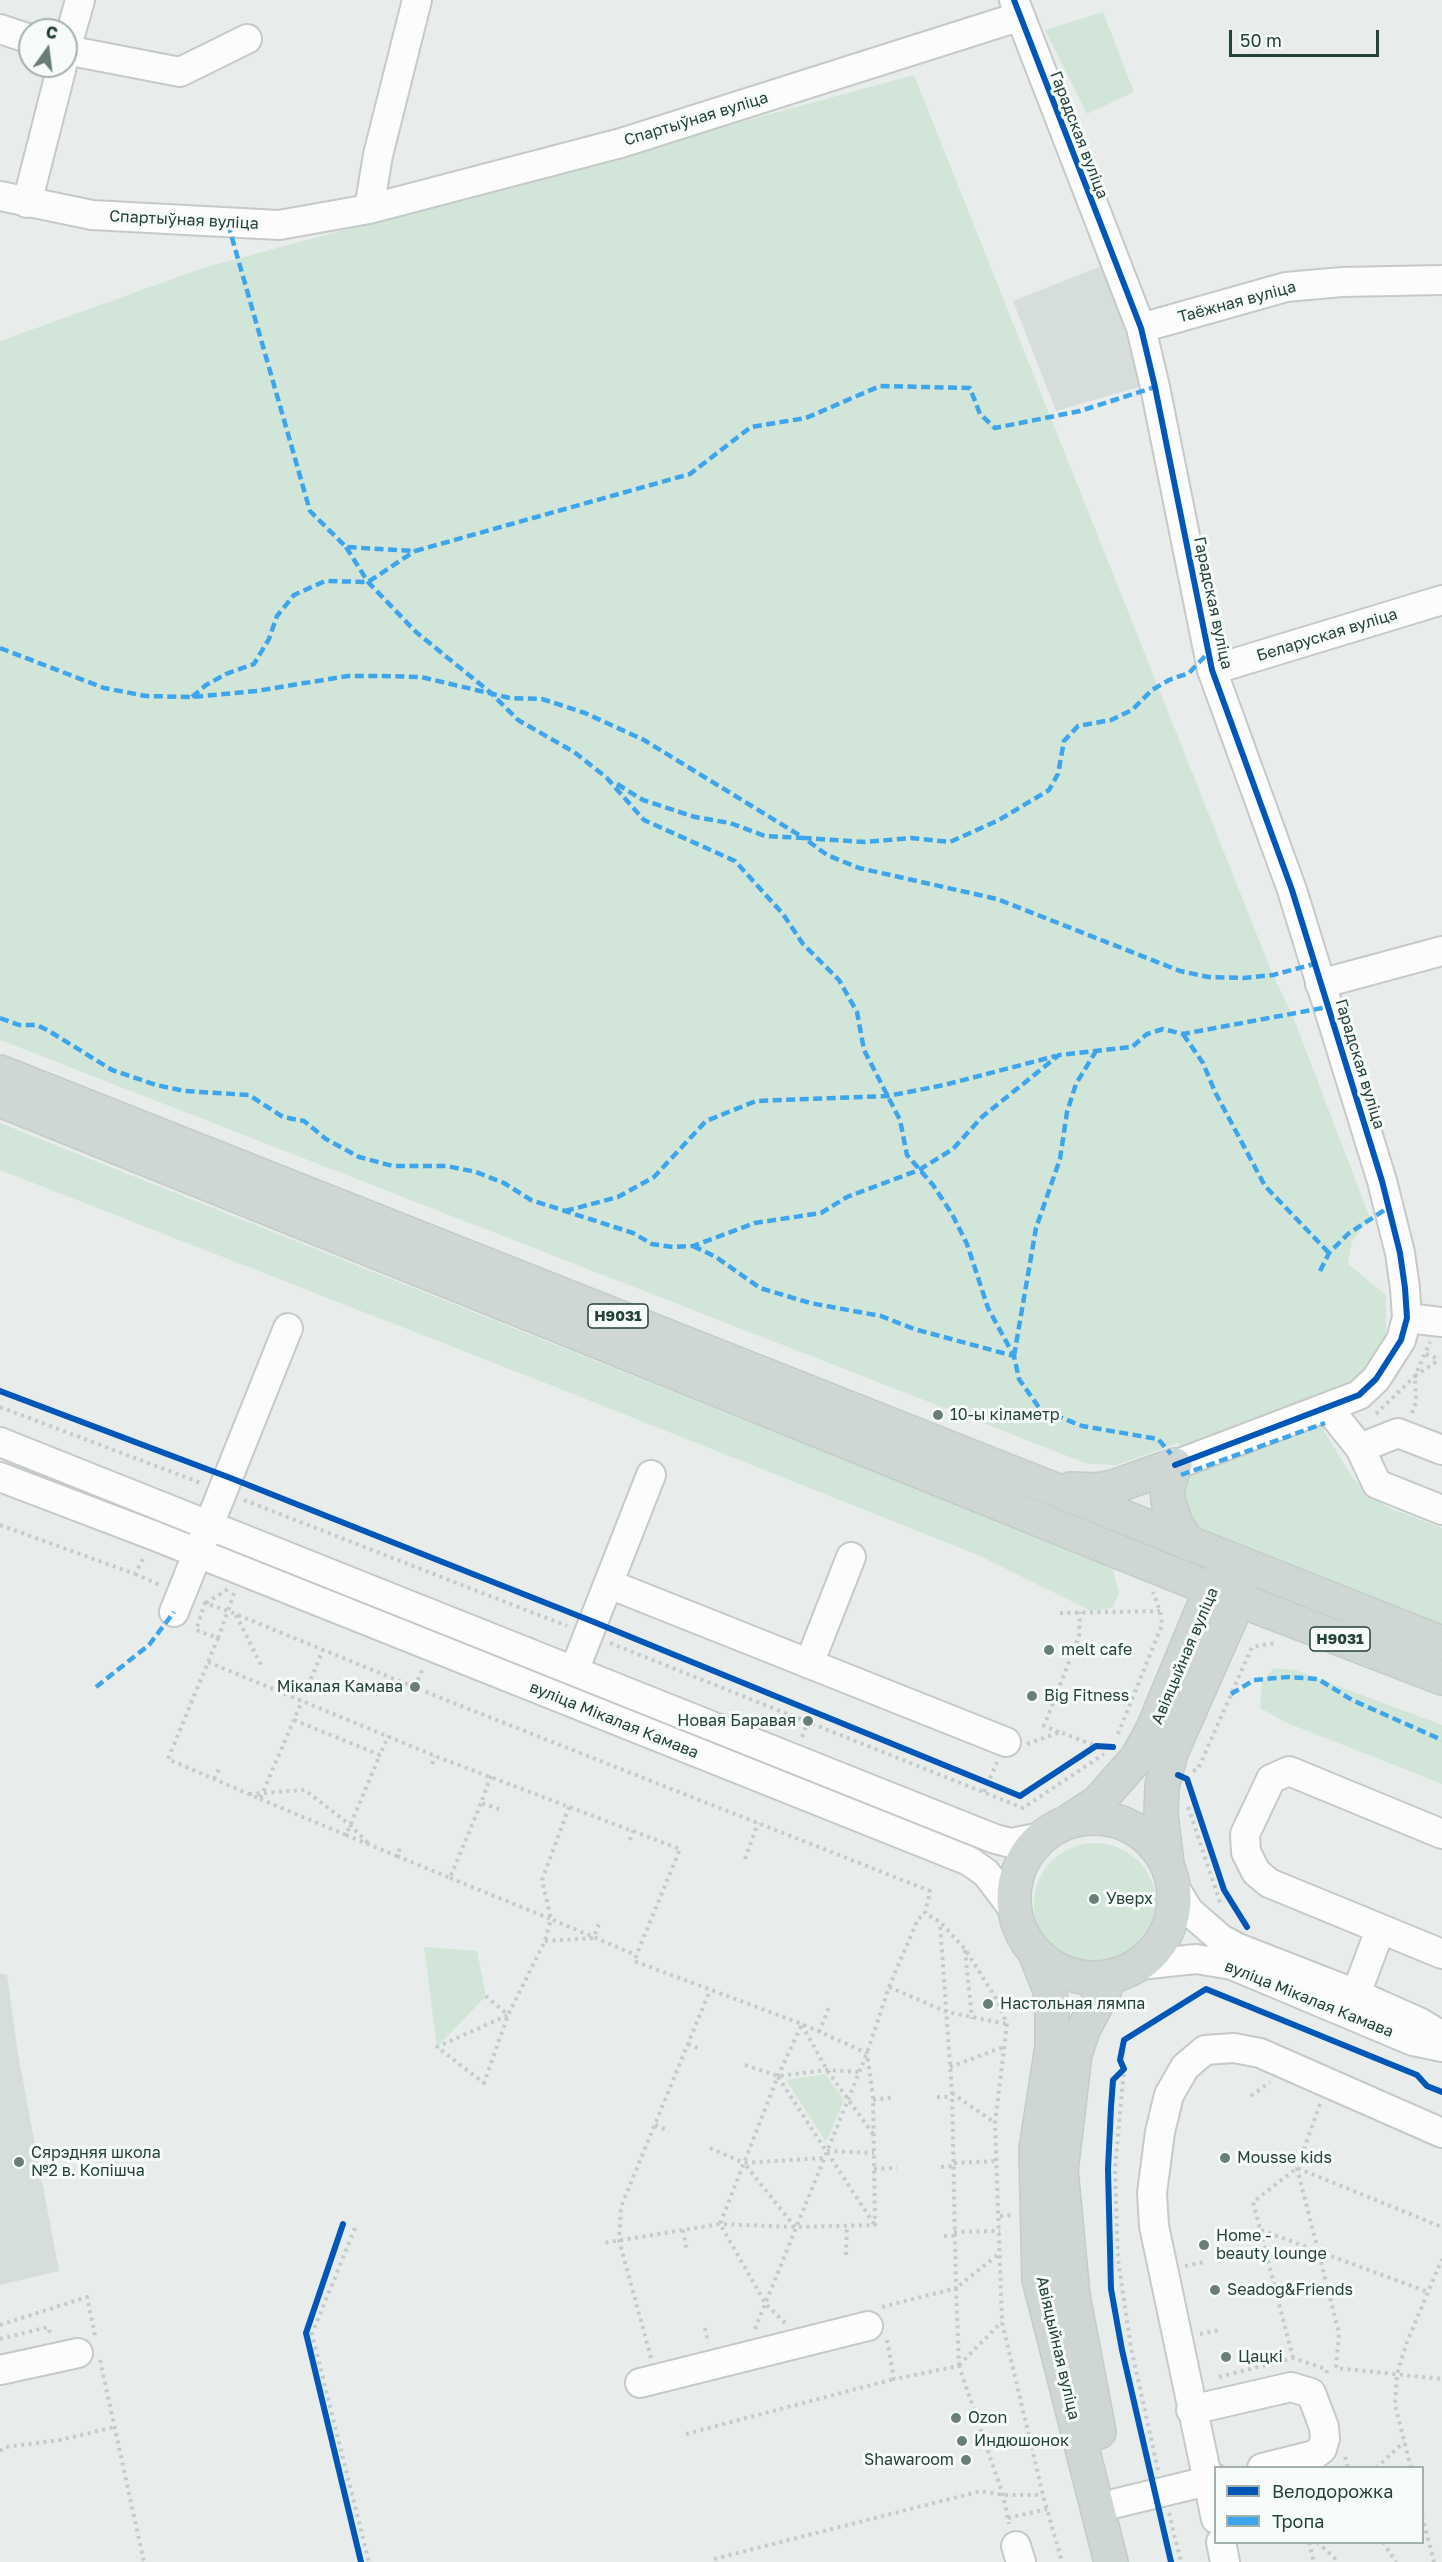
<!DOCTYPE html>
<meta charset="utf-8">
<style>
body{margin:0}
#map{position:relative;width:1442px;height:2562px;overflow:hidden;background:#e8edeb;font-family:"Golos Text",sans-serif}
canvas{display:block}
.legend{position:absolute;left:1214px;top:2466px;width:210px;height:78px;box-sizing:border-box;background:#f7fbf9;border:2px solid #a3b1ad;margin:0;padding:8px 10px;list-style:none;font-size:18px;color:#24423a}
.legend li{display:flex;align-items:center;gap:12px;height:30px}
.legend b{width:30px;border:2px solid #a3b1ad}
.north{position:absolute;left:18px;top:18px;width:60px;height:60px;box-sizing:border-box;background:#f7fbf9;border:2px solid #a3b1ad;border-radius:50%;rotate:14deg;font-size:16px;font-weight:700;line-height:24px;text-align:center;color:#24423a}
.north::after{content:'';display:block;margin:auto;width:21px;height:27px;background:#697e78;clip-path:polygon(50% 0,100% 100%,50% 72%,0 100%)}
.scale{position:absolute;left:1229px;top:30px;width:150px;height:27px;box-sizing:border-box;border:3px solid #24423a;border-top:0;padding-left:8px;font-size:18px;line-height:21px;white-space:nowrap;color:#24423a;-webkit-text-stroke:4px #f7fbf9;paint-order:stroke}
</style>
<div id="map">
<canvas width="1442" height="2562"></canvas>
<ul class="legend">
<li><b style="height:8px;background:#0057b8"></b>Велодорожка</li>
<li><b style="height:8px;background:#3ea4ec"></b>Тропа</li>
</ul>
<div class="north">С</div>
<div class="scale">50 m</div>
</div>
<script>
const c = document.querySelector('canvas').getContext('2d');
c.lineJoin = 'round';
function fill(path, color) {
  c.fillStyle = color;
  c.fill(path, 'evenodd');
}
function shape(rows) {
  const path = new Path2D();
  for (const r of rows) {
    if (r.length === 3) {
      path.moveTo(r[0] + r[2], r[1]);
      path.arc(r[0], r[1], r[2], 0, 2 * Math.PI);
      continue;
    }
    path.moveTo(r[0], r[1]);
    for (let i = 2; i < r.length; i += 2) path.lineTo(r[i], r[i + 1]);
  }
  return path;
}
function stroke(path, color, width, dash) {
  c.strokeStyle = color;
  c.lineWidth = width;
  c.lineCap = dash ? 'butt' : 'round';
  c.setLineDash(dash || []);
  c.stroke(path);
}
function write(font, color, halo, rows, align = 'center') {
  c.font = font + ' "Golos Text",sans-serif';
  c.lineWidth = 6;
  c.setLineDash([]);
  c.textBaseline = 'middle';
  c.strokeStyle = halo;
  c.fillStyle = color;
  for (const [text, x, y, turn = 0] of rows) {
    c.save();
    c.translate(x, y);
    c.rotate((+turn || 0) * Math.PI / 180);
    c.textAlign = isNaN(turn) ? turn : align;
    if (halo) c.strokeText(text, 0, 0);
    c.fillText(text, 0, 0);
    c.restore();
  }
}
const built = shape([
 [1104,265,1142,386,1056,411,1013,301],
 [0,1973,7,1975,18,2054,59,2271,0,2285]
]);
const green = shape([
 [1103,12,1134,92,1087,114,1045,30],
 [914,75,1273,975,1292,1014,1370,1218,1352,1241,1348,1264,1386,1295,1386,1336,1376,1361,1360,1379,1308,1405,1351,1475,1368,1495,1390,1508,1442,1528,1442,1629,1197,1537,1181,1503,1192,1470,1178,1443,1117,1465,1088,1464,0,1040,0,341,200,269],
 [0,1123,1112,1567,1119,1593,1112,1608,1091,1611,980,1556,558,1388,0,1170],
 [1274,1668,1295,1670,1442,1725,1442,1784,1287,1723,1260,1708,1262,1682],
 [1095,1904,61],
 [424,1947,477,1951,486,1996,437,2047],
 [825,2074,844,2100,826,2142,786,2080]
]);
const path = shape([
 [1426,1354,1439,1359],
 [0,1407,201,1483],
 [1412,1413,1416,1402,1415,1376,1440,1359],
 [1376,1414,1415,1376,1430,1342],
 [244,1500,567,1626],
 [0,1525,135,1574,144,1557],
 [135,1574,160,1585],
 [234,1593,228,1611,218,1638,196,1630,205,1603,228,1611,446,1700,930,1891,925,1913,940,1922,965,1949,997,2000,1007,2024,995,2123,1002,2322,1043,2495,1062,2562],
 [206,1603,228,1589],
 [1060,1613,1160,1611],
 [236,1615,262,1667],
 [218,1638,168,1759,260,1799,302,1701],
 [610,1643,1023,1808,1104,1754],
 [208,1662,435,1756,680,1849,634,1961,802,2024,867,2053,873,2096,875,2225,795,2227,720,2224,603,2243],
 [308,1686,323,1650],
 [415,1687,423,1668],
 [294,1720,380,1755,388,1736],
 [1059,1732,1044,1726,1079,1636,1080,1612],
 [1118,1734,1162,1625,1160,1611,1153,1592],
 [802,1737,808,1721],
 [1027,1744,1060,1732,1096,1746],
 [432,1764,435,1756],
 [1193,1771,1198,1769,1252,1647,1275,1643],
 [491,1776,481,1803,502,1810],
 [214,1779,220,1767],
 [984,1792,997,1762],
 [249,1794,305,1790,350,1825,370,1845],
 [260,1799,346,1835,380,1755],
 [569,1807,542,1880,551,1919,636,1955],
 [1188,1807,1221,1905],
 [346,1835,397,1856,401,1845],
 [630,1840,633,1831],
 [397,1856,450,1878,481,1803],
 [745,1859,758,1823],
 [450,1878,551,1919,545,1941,508,2015,484,2083,437,2047,508,2015,486,1996],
 [545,1941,593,1938,600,1922],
 [965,1950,972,2019],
 [889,1987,918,1919,925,1914],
 [802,2025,827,2070,873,2134],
 [819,2032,829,2007],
 [688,2044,702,2050],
 [745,2065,778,2076,827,2070,858,2072],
 [950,2067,1006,2046],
 [778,2077,874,2224],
 [952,2093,995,2123],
 [1251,2096,1270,2082],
 [937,2097,951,2097],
 [873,2100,894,2097],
 [1320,2104,1297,2168,1339,2333,1336,2368,1442,2379],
 [655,2125,669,2131],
 [710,2148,744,2163],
 [827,2151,874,2153],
 [954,2163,997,2161],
 [941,2167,954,2166],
 [874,2169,897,2168],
 [1000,2216,1014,2215],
 [795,2227,744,2163,823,2158],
 [355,2228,312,2334,369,2562],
 [683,2230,687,2252],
 [1261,2230,1428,2292],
 [954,2232,1000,2231],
 [944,2236,954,2236],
 [846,2255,847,2225],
 [1185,2266,1204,2262],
 [882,2307,956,2288,952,2093,940,1923],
 [785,2323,766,2304,720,2224,778,2076,802,2024],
 [0,2325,87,2297,95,2335],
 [705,2328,708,2343],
 [755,2329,867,2053,889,1987,947,2012,1007,2024],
 [1200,2334,1220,2330],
 [0,2339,48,2327,51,2336],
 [887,2340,894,2379,959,2366,1003,2495,1009,2524],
 [651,2358,619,2240,621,2207,710,1990],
 [1293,2358,1253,2202,1297,2168,1442,2227],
 [100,2360,144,2562],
 [959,2365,1002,2322],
 [959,2366,956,2288,1000,2253],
 [1219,2377,1293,2358,1326,2369,1328,2376],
 [686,2434,894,2379],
 [0,2451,6,2447,60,2440,115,2427],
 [1345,2457,1348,2468],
 [1376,2468,1404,2442],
 [1411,2468,1395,2405,1397,2374,1407,2342,1442,2259],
 [1158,2470,1131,2348,1118,2260,1115,2169,1124,2069,1120,2060,1124,2040,1206,1989,1417,2075,1427,2086,1442,2092],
 [1169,2513,1181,2562],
 [1422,2516,1434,2562],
 [1008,2518,1047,2509],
 [1309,2542,1314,2562],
 [1317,2542,1339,2562],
 [1383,2542,1396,2562],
 [714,2559,981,2491,1003,2495,1043,2495]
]);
const minor = shape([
 [1014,0,1141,328,1155,387,1212,670,1292,890,1382,1181,1400,1253,1405,1288,1407,1318,1401,1340,1376,1379,1359,1395,1175,1465],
 [0,29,30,39],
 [66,50,180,72,247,39],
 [66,50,80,0],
 [0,196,92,215,279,225,369,209,621,143,1018,17],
 [27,203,62,66],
 [369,209,378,155,417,0],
 [1141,328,1286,287,1342,282,1442,280],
 [1212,670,1442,600],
 [1320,984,1442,951],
 [1407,1318,1442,1322],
 [1328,1408,1360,1448,1377,1484,1442,1510],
 [0,1442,995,1839,1011,1843,1042,1837],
 [1360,1448,1398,1433,1442,1450],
 [0,1477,155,1536,969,1861,986,1873,1015,1911],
 [609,1584,1006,1742],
 [174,1612,288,1328],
 [809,1664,851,1557],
 [574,1671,651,1475],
 [1442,1834,1289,1771,1271,1779,1245,1834,1246,1852,1256,1872,1269,1883,1442,1954],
 [1175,1888,1189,1911,1221,1939,1238,1948,1356,1994,1419,2022,1442,2036],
 [1139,1965,1196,1959,1232,1965,1413,2041,1442,2047],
 [1356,1994,1380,1930],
 [0,2370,78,2353],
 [640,2383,868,2326],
 [1191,2410,1291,2387,1311,2393,1324,2427,1325,2439,1322,2449,1314,2455,1262,2468],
 [1117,2503,1216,2479],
 [1216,2519,1154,2226,1152,2193,1160,2132,1169,2095,1185,2067,1205,2050,1234,2048,1260,2053,1442,2133],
 [1221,2542,1225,2562],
 [1016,2546,1021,2562]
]);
const major = shape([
 [0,1072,1442,1643],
 [0,1100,1211,1589,1442,1678],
 [1175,1465,1167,1489,1168,1501,1176,1524,1189,1544],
 [1070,1489,1098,1490,1113,1487,1175,1465],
 [1094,1898,80],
 [1069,1821,1098,1802,1136,1759,1152,1731,1211,1589,1225,1573],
 [1167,1864,1161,1815,1162,1786,1171,1753,1239,1599,1237,1579],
 [1035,1953,1050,1990,1052,2017,1052,2047,1036,2149,1039,2279,1111,2562],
 [1099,2432,1073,2296,1061,2170,1075,2054,1083,2030,1111,1977]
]);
const quiet = shape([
 [228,224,310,511,346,547,415,551,690,474,751,427,806,418,880,386,970,388,980,414,995,428,1080,411,1155,387],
 [346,547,368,582,416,632,491,693,518,720,574,752,606,777,644,820,735,861,783,914,803,944,839,980,857,1012,864,1050,900,1120,907,1155,933,1185,952,1214,967,1244,988,1308,1014,1356],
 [0,648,104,688,146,696,192,697,256,691,348,676,381,676,421,677,510,698,542,699,585,713,644,740,804,838,865,842,911,838,950,842,999,820,1049,790,1058,774,1064,741,1078,726,1111,720,1132,710,1152,690,1169,680,1189,673,1209,652],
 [192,697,206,685,226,674,254,664,269,639,277,616,294,595,325,581,368,582,415,551],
 [617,784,643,800,695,817,730,823,765,836,804,838,827,855,859,868,997,899,1180,971,1208,977,1243,978,1273,975,1314,964],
 [0,1018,19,1025,37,1025,49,1031,112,1070,156,1085,185,1091,249,1095,283,1117,304,1121,326,1139,359,1157,393,1166,447,1166,476,1172,504,1183,531,1200,633,1233,652,1244,673,1247,693,1246,755,1223,821,1213,847,1197,919,1170,953,1149,982,1117,1059,1055,1132,1047,1147,1034,1163,1029,1183,1034,1328,1007],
 [1183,1034,1203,1063,1215,1092,1265,1186,1329,1253],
 [565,1211,618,1197,654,1177,706,1121,756,1101,888,1096,944,1085,1056,1056],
 [693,1246,716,1257,760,1288,810,1303,881,1316,914,1329,1014,1356,1019,1379,1040,1409,1082,1426,1158,1439,1171,1454],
 [1320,1271,1329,1253,1348,1234,1389,1207],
 [1014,1356,1036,1228,1060,1159,1067,1112,1076,1084,1096,1051],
 [1181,1475,1325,1423],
 [96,1687,149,1645,174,1612],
 [1231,1694,1254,1680,1288,1677,1318,1679,1352,1700,1442,1740]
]);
const cycleway = shape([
 [1014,0,1141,328,1155,387,1212,670,1292,890,1382,1181,1400,1253,1405,1288,1407,1318,1401,1340,1376,1379,1359,1395,1175,1465],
 [0,1391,228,1477,594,1622,1020,1796,1096,1746,1113,1747],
 [1178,1775,1187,1779,1224,1890,1247,1927],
 [343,2224,306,2333,361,2562],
 [1171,2562,1122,2350,1111,2289,1108,2169,1111,2107,1113,2080,1124,2069,1120,2060,1124,2040,1206,1989,1417,2075,1427,2086,1442,2092]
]);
const markers = [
 [938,1415,6,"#697e78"],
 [1049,1650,6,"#697e78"],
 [415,1687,6,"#697e78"],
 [1032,1696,6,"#697e78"],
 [808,1721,6,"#697e78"],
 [1094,1899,6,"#697e78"],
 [988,2004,6,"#697e78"],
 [1225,2158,6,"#697e78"],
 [19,2162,6,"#697e78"],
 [1204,2245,6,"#697e78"],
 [1215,2290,6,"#697e78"],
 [1226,2357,6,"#697e78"],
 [956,2418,6,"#697e78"],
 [962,2441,6,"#697e78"],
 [966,2460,6,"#697e78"]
];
const shields = [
 [618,1316,60],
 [1340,1639,60]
];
const shieldNames = [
 ["Н9031",618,1316],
 ["Н9031",1340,1639]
];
const streetNames = [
 ["Спартыўная вуліца",696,119,-17],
 ["Гарадская вуліца",1079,135,69],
 ["Спартыўная вуліца",184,220,3],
 ["Таёжная вуліца",1237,302,-15],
 ["Гарадская вуліца",1213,603,78],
 ["Беларуская вуліца",1327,635,-17],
 ["Гарадская вуліца",1360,1064,73],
 ["Авіяцыйная вуліца",1185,1656,-67],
 ["вуліца Мікалая Камава",614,1720,22],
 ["вуліца Мікалая Камава",1309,1999,22],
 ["Авіяцыйная вуліца",1058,2348,77]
];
const poiNames = [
 ["10-ы кіламетр",950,1415],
 ["melt cafe",1061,1650],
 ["Мікалая Камава",403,1687,"right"],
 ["Big Fitness",1044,1696],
 ["Новая Баравая",796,1721,"right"],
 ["Уверх",1106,1899],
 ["Настольная лямпа",1000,2004],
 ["Сярэдняя школа",31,2153],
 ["№2 в. Копішча",31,2171],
 ["Mousse kids",1237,2158],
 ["Home -",1216,2236],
 ["beauty lounge",1216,2254],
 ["Seadog&Friends",1227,2290],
 ["Цацкi",1238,2357],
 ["Ozon",968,2418],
 ["Индюшонок",974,2441],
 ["Shawaroom",954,2460,"right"]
];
fill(built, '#d6dedb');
fill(green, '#d1e6d8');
stroke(minor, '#c5cac8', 32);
stroke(major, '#c3ccc9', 36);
stroke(path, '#c3ccca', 4, [3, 4.5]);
stroke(minor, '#fcfcfc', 28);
stroke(major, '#cfd7d5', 33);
stroke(quiet, '#3ea4ec', 4.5, [9, 4.5]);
stroke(cycleway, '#0057b8', 6);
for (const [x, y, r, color] of markers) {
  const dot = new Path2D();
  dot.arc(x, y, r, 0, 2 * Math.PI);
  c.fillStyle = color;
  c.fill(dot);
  stroke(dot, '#f7fbf9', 2);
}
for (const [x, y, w] of shields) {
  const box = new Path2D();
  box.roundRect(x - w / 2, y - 12, w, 24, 4.5);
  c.fillStyle = '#f7fbf9';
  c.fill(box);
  stroke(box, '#24423a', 1.5);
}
write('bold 15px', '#24423a', null, shieldNames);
write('16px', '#24423a', '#f7fbf9', streetNames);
write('16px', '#24423a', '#f7fbf9', poiNames, 'left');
</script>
